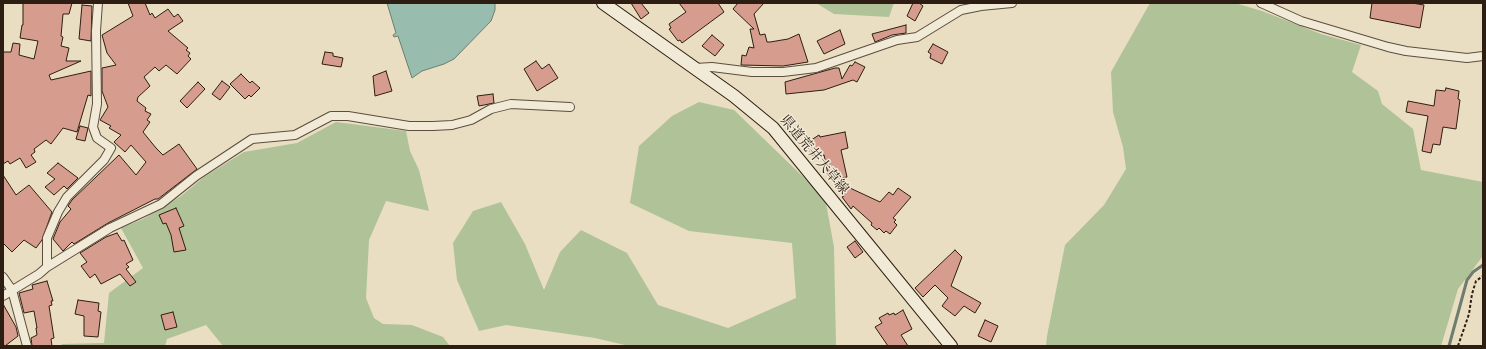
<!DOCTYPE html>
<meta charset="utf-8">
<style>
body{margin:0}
#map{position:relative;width:1486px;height:349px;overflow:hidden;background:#e9dec2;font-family:"Old Standard TT",serif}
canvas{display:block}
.frame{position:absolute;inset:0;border:4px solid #2e1d12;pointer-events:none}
</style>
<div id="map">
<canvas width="1486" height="349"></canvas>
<div class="frame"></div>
</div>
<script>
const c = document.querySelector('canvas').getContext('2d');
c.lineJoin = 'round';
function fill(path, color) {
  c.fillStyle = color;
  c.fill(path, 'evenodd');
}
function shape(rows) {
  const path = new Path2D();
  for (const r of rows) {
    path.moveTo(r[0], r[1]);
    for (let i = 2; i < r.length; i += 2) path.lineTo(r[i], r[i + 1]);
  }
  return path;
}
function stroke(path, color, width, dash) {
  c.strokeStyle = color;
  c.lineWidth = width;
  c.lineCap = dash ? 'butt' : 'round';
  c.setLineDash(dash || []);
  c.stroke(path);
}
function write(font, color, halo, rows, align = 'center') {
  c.font = font + ' "Old Standard TT","Noto Serif JP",serif';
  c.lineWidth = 3;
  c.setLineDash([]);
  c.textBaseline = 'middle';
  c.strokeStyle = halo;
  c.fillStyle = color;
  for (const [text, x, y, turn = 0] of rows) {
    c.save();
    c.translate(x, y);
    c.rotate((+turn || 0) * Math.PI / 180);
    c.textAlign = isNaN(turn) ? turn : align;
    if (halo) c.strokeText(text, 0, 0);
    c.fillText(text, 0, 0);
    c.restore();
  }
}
const green = shape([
 [816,3,894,3,889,17,834,14],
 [1150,3,1235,3,1262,11,1321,34,1361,45,1352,72,1378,91,1382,104,1413,129,1421,170,1483,182,1483,256,1458,289,1441,346,1046,346,1047,336,1065,245,1104,205,1126,169,1123,147,1113,112,1111,72],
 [699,102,734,110,825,198,834,247,836,346,629,346,595,338,506,325,479,331,457,280,453,243,473,211,501,202,525,244,544,290,560,252,581,230,627,253,658,305,728,328,796,298,792,243,689,231,630,203,639,146,672,116],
 [336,122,406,131,410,151,419,170,429,211,386,201,369,240,366,298,374,318,383,324,412,325,443,337,450,346,223,346,206,325,167,339,165,346,61,346,62,344,104,343,109,293,143,268,121,228,143,219,181,196,204,177,244,152,297,143]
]);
const water = shape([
 [387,3,495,3,495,10,491,21,454,59,444,64,422,71,412,78,398,36,394,37,393,35,396,33,387,3]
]);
const stream = shape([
 [1449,346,1467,280,1473,272,1483,265]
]);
const building = shape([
 [23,3,72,3,69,14,63,14,61,36,63,37,61,46,69,48,66,61,81,61,49,75,51,80,91,71,91,96,88,95,77,132,63,128,51,144,46,140,34,149,35,152,31,155,36,162,26,168,20,158,10,164,8,161,3,164,3,52,11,52,13,43,20,44,19,55,34,59,38,41,20,38,22,25,23,25,23,3],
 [128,3,145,3,150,15,152,13,155,18,168,9,174,17,178,14,183,21,168,31,188,48,186,50,190,53,188,56,191,59,177,74,166,65,159,71,155,67,144,77,150,86,138,97,137,101,146,108,145,111,151,114,147,120,150,122,143,132,156,148,163,155,179,144,197,169,158,199,155,199,108,223,74,244,72,242,63,251,53,239,60,222,71,209,68,206,72,200,119,155,136,175,146,162,131,145,125,152,114,142,121,135,109,128,111,126,100,120,108,107,102,91,102,68,116,65,107,53,102,35,133,16,128,3],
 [631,3,641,3,649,13,641,19,631,3],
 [679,3,718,3,724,12,682,43,680,40,678,41,669,29,671,28,669,24,686,12,679,3],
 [738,3,764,3,754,14,760,35,765,34,767,42,770,42,788,39,799,34,808,62,783,66,741,65,742,55,746,56,749,47,754,48,750,29,754,29,733,9,738,3],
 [913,3,919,3,923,6,915,21,907,16,913,3],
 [1372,3,1412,3,1424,5,1420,28,1370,18,1372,3],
 [82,5,92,6,91,41,79,39,82,5],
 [906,25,906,33,892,35,875,42,872,34,906,25],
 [840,30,845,44,824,54,817,41,840,30],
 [712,35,724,45,715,56,702,46,712,35],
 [933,44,948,52,942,64,930,58,931,54,928,52,933,44],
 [325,52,333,53,333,56,343,58,341,67,322,64,325,52],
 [536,61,542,69,549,64,558,78,537,91,524,69,536,61],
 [855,62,865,67,857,82,853,80,824,90,786,94,785,82,835,68,839,68,842,79,850,65,852,66,855,62],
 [386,71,392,91,375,96,373,76,386,71],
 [241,74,250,83,252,81,260,88,251,97,249,95,245,99,230,84,241,74],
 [222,81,230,87,220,100,212,94,222,81],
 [198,82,205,89,187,108,180,101,198,82],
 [1446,88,1459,91,1458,99,1460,100,1456,129,1443,127,1440,145,1433,144,1431,153,1422,151,1428,116,1406,112,1408,101,1434,106,1436,90,1445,91,1446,88],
 [493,94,494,103,479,106,477,96,493,94],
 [80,126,88,128,85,141,76,139,80,126],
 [845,132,848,148,841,150,847,177,836,179,834,173,828,174,824,155,818,158,816,156,814,157,805,144,819,135,820,137,845,132],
 [58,163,78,178,67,189,64,186,54,195,45,187,55,179,47,173,58,163],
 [3,175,16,195,29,185,52,212,42,240,36,248,24,240,12,252,3,243,3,175],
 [850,188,880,202,889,192,893,195,898,188,911,197,893,218,896,220,894,222,897,225,890,234,886,231,884,233,879,228,877,230,871,225,872,223,853,206,851,209,842,197,844,196,842,194,850,188],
 [176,208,184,226,179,228,186,250,174,252,171,235,166,223,163,224,159,215,176,208],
 [117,233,122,241,124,240,133,260,126,264,129,267,126,269,136,282,130,286,120,274,101,284,95,274,90,278,81,266,87,262,80,253,106,237,117,233],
 [855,241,863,252,855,258,847,247,855,241],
 [955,250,962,257,951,286,981,303,975,313,964,306,955,316,942,306,948,298,935,285,923,297,915,288,955,250],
 [47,281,53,301,51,301,52,305,49,306,54,338,51,339,52,346,32,346,31,338,37,335,36,328,37,328,34,311,24,313,19,293,33,289,32,285,47,281],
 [78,300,99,303,98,311,101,312,98,337,84,336,84,316,75,314,78,300],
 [3,304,16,327,18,336,5,346,3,346,3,304],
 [903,310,912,329,901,335,908,346,888,346,875,327,882,323,879,318,888,313,889,315,894,313,895,315,903,310],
 [173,312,177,327,165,330,161,315,173,312],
 [985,320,998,326,991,342,978,336,985,320]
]);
const path = shape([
 [1458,346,1469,314,1472,294,1476,281,1483,276]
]);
const minor = shape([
 [1261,3,1301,21,1388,47,1406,51,1467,58,1483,56],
 [695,68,712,67,752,72,783,72,816,68,897,40,917,37,961,10,981,6,1012,3],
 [47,267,47,238,58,212,67,197,104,160,111,148,97,138,93,127,97,104,96,31,98,3],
 [3,277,12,290,27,346],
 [3,296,39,274,47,267,110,228,161,204,196,176,252,139,295,135,331,116,348,116,409,126,433,126,452,125,471,120,491,109,511,104,570,107]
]);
const secondary = shape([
 [603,3,734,96,773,128,951,346]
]);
const streetNames = [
 ["県道荒井大草線",814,155,50]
];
fill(green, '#b0c298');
fill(water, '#98bdae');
stroke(water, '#6e7d70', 1);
stroke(stream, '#6e7d70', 3);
fill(building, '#d69d8e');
stroke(building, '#2e1d12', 1);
stroke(minor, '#5d4d3e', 10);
stroke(secondary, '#2e1d12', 14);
stroke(path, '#2e1d12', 2, [3, 2]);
stroke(minor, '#f1ead7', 8);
stroke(secondary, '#f1ead7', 12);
write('14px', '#2e1d12', '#f1ead7', streetNames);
</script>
